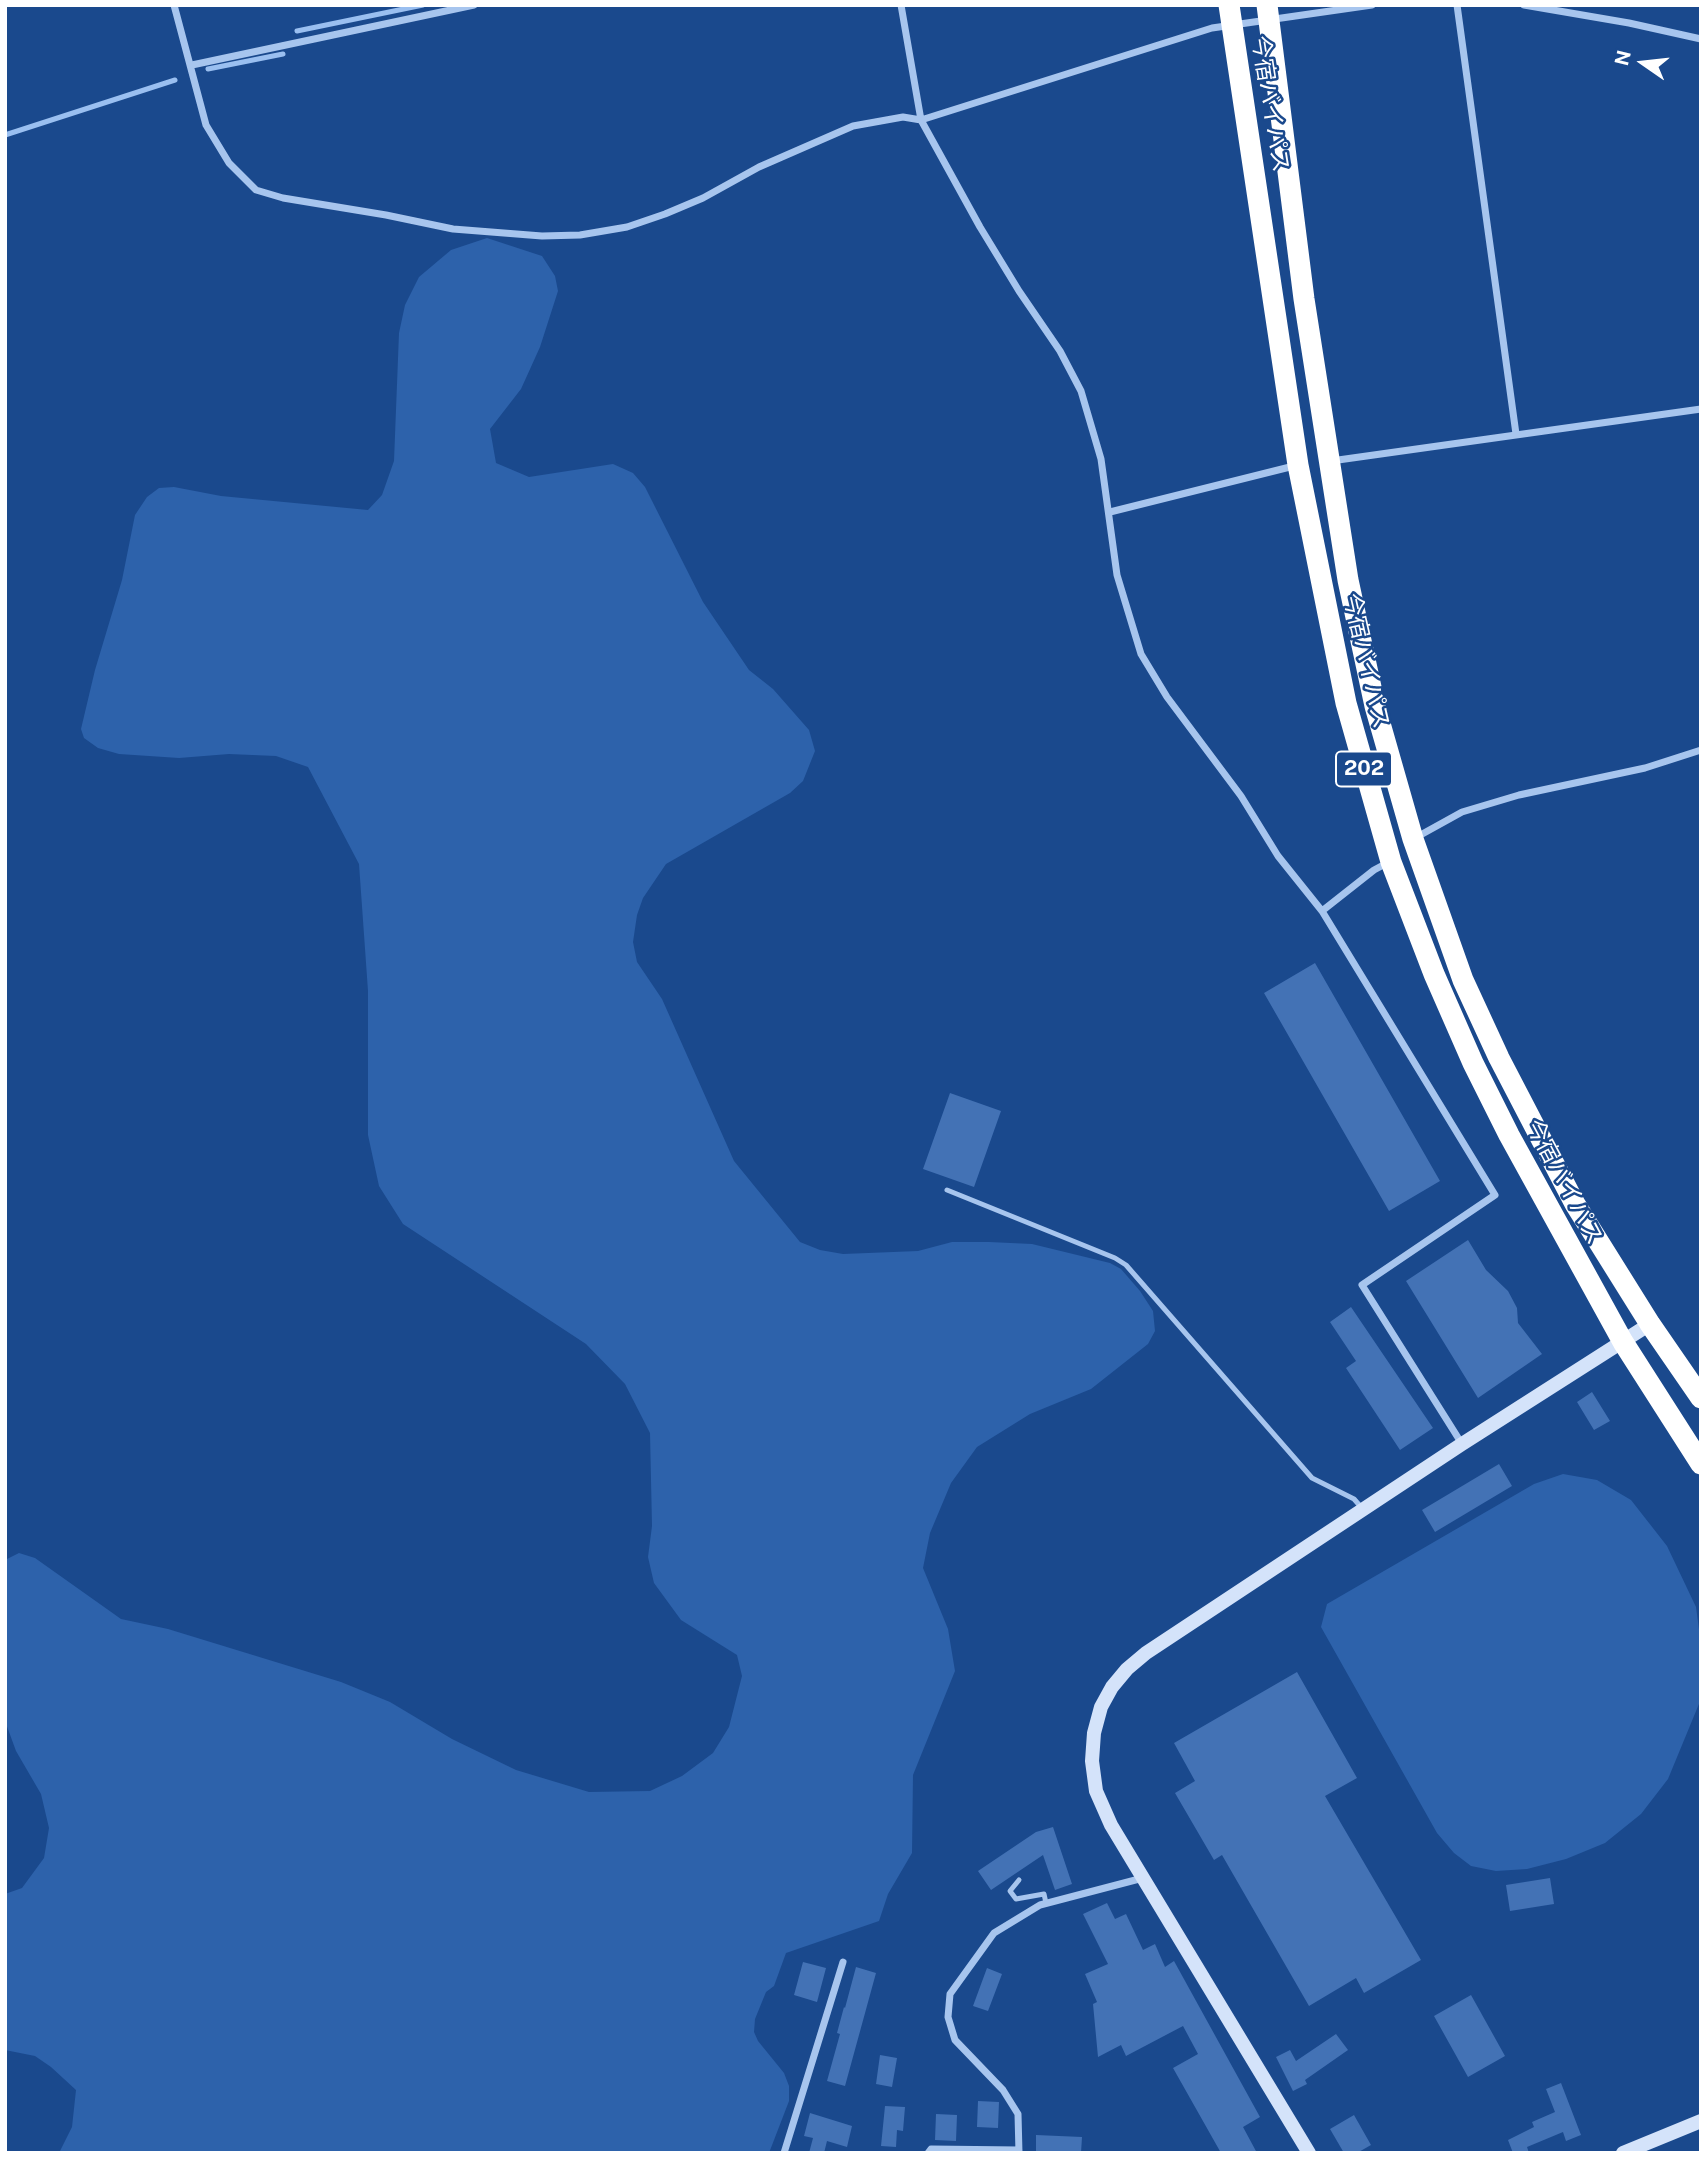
<!DOCTYPE html>
<meta charset="utf-8">
<style>
body{margin:0}
#map{position:relative;width:1706px;height:2158px;overflow:hidden;background:#1a498d;font-family:"Public Sans",sans-serif}
canvas{display:block}
.frame{position:absolute;inset:0;border:7px solid #fff;pointer-events:none}
.north{position:absolute;left:1608px;top:28px;width:70px;height:70px;-webkit-text-stroke:5px #1a498d;paint-order:stroke;rotate:284deg;font-size:19px;font-weight:700;line-height:28px;text-align:center;color:#fff}
.north::after{content:'';display:block;margin:auto;width:24px;height:32px;background:#fff;clip-path:polygon(50% 0,100% 100%,50% 72%,0 100%)}
</style>
<div id="map">
<canvas width="1706" height="2158"></canvas>
<div class="frame"></div>
<div class="north">N</div>
</div>
<script>
const c = document.querySelector('canvas').getContext('2d');
c.lineJoin = 'round';
function fill(path, color) {
  c.fillStyle = color;
  c.fill(path, 'evenodd');
}
function shape(rows) {
  const path = new Path2D();
  for (const r of rows) {
    path.moveTo(r[0], r[1]);
    for (let i = 2; i < r.length; i += 2) path.lineTo(r[i], r[i + 1]);
  }
  return path;
}
function stroke(path, color, width, dash) {
  c.strokeStyle = color;
  c.lineWidth = width;
  c.lineCap = dash ? 'butt' : 'round';
  c.setLineDash(dash || []);
  c.stroke(path);
}
function write(font, color, halo, rows, align = 'center') {
  c.font = font + ' "Public Sans","Noto Sans JP",sans-serif';
  c.lineWidth = 5;
  c.setLineDash([]);
  c.textBaseline = 'middle';
  c.strokeStyle = halo;
  c.fillStyle = color;
  for (const [text, x, y, turn = 0] of rows) {
    c.save();
    c.translate(x, y);
    c.rotate((+turn || 0) * Math.PI / 180);
    c.textAlign = isNaN(turn) ? turn : align;
    if (halo) c.strokeText(text, 0, 0);
    c.fillText(text, 0, 0);
    c.restore();
  }
}
const green = shape([
 [487,238,542,256,555,276,558,291,540,347,521,389,490,429,496,463,529,477,613,464,633,473,645,487,703,602,749,670,773,689,809,730,815,751,803,781,790,793,666,864,643,898,637,915,633,942,637,962,662,999,734,1161,800,1242,820,1250,843,1254,918,1251,952,1242,989,1242,1032,1244,1110,1263,1121,1269,1140,1291,1153,1311,1155,1331,1148,1344,1091,1389,1030,1414,977,1447,951,1483,930,1533,923,1568,948,1629,955,1671,913,1775,912,1853,888,1894,879,1921,786,1953,774,1986,766,1992,755,2019,754,2032,758,2041,784,2073,789,2086,789,2101,769,2153,59,2153,72,2127,76,2090,51,2067,35,2056,5,2050,5,1894,22,1888,44,1858,49,1828,41,1794,16,1751,5,1721,5,1560,19,1553,35,1558,121,1619,168,1629,341,1682,390,1702,452,1739,516,1770,589,1792,650,1791,682,1776,713,1753,729,1727,742,1676,737,1655,681,1620,654,1583,648,1557,652,1526,650,1433,625,1384,586,1344,403,1224,379,1186,368,1135,368,991,359,864,308,767,276,756,229,754,179,758,119,754,98,748,84,738,81,729,95,670,122,580,135,515,147,497,159,488,174,487,221,496,368,510,382,495,394,461,399,333,405,305,419,277,451,250],
 [1563,1474,1597,1480,1631,1500,1667,1546,1696,1607,1701,1644,1701,1699,1668,1779,1641,1814,1605,1843,1566,1859,1527,1869,1496,1871,1471,1866,1454,1853,1437,1833,1321,1627,1327,1604,1534,1484]
]);
const stream = shape([
 [297,31,423,5],
 [208,69,283,54],
 [5,135,175,80]
]);
const building = shape([
 [1315,963,1440,1181,1389,1211,1264,993],
 [950,1093,1001,1111,974,1187,923,1169],
 [1468,1240,1486,1270,1508,1291,1517,1308,1518,1323,1542,1354,1478,1398,1406,1281],
 [1351,1307,1433,1428,1400,1450,1346,1368,1356,1361,1330,1322],
 [1592,1392,1610,1421,1594,1430,1577,1402],
 [1499,1464,1512,1486,1435,1532,1422,1510],
 [1297,1672,1357,1778,1325,1796,1421,1960,1364,1993,1356,1978,1309,2006,1222,1855,1214,1860,1175,1793,1195,1781,1174,1743],
 [1053,1827,1072,1884,1055,1890,1043,1855,991,1890,978,1871,1036,1832],
 [1550,1878,1554,1904,1510,1911,1506,1885],
 [1107,1903,1115,1919,1126,1914,1143,1950,1155,1944,1165,1967,1174,1961,1260,2117,1243,2127,1257,2153,1221,2153,1173,2068,1198,2054,1183,2026,1126,2056,1121,2045,1098,2057,1093,2004,1097,2002,1085,1974,1108,1964,1083,1914],
 [803,1962,826,1968,817,2002,794,1995],
 [856,1967,876,1973,845,2086,827,2081,840,2034,837,2033,844,2007,845,2008],
 [987,1968,1002,1974,988,2011,973,2006],
 [1471,1995,1505,2056,1468,2077,1434,2016],
 [1336,2034,1348,2050,1305,2080,1307,2084,1293,2091,1276,2057,1290,2050,1296,2061],
 [880,2055,897,2058,892,2087,876,2084],
 [1561,2083,1581,2135,1566,2141,1563,2132,1527,2147,1529,2153,1513,2153,1508,2140,1534,2127,1532,2122,1555,2112,1546,2089],
 [978,2101,999,2102,998,2128,977,2127],
 [885,2106,905,2107,903,2131,897,2130,896,2147,881,2146],
 [810,2113,852,2126,847,2147,827,2141,824,2153,809,2153,813,2138,804,2136],
 [936,2114,957,2115,956,2141,935,2140],
 [1354,2115,1371,2145,1357,2153,1344,2153,1330,2129],
 [1036,2135,1082,2137,1081,2153,1036,2153]
]);
const lane = shape([
 [947,1190,1115,1258,1126,1265,1312,1478,1354,1499,1361,1507],
 [1019,1880,1010,1891,1016,1899,1044,1894,1046,1903]
]);
const street = shape([
 [174,5,206,125,229,163,256,190,283,198,386,215,453,229,542,236,580,235,627,227,665,214,703,198,759,167,853,126,903,117,921,120,1212,28,1372,5],
 [901,5,921,120,980,227,1019,291,1060,351,1081,391,1101,459,1117,575,1141,654,1167,697,1241,796,1278,856,1322,911,1495,1195,1362,1285,1462,1444],
 [1457,5,1516,434],
 [1524,5,1629,23,1701,39],
 [192,65,474,5],
 [1331,461,1701,409],
 [1110,512,1294,466],
 [1415,838,1462,812,1519,795,1645,768,1701,750],
 [1322,911,1374,870,1389,862],
 [784,2153,843,1962],
 [928,2153,931,2149,1019,2150],
 [1019,2153,1018,2114,1003,2090,955,2040,948,2017,950,1994,994,1933,1040,1905,1143,1878]
]);
const secondary = shape([
 [1309,2153,1111,1825,1096,1791,1092,1761,1094,1733,1101,1707,1112,1687,1127,1669,1146,1653,1462,1444,1650,1324],
 [1623,2153,1701,2121]
]);
const highway = shape([
 [1229,5,1298,465,1346,703,1391,862,1434,974,1473,1063,1509,1135,1623,1342,1701,1464],
 [1267,5,1304,299,1348,580,1375,706,1413,839,1463,980,1499,1058,1575,1204,1650,1324,1701,1398]
]);
const shields = [
 [1364,769,56]
];
const shieldNames = [
 ["202",1364,769]
];
const streetNames = [
 ["今宿バイパス",1270,104,81],
 ["今宿バイパス",1366,661,77],
 ["今宿バイパス",1564,1182,62]
];
fill(green, '#2d62ab');
stroke(stream, '#9abff0', 5);
fill(building, '#4372b5');
stroke(lane, '#a7c5ee', 5);
stroke(street, '#a7c5ee', 7);
stroke(secondary, '#d4e3fa', 14);
stroke(highway, '#fff', 21);
for (const [x, y, w] of shields) {
  const box = new Path2D();
  box.roundRect(x - w / 2, y - 17.5, w, 35, 5);
  c.fillStyle = '#1a498d';
  c.fill(box);
  stroke(box, '#fff', 2);
}
write('bold 21px', '#fff', null, shieldNames);
write('23px', '#fff', '#1a498d', streetNames);
</script>
